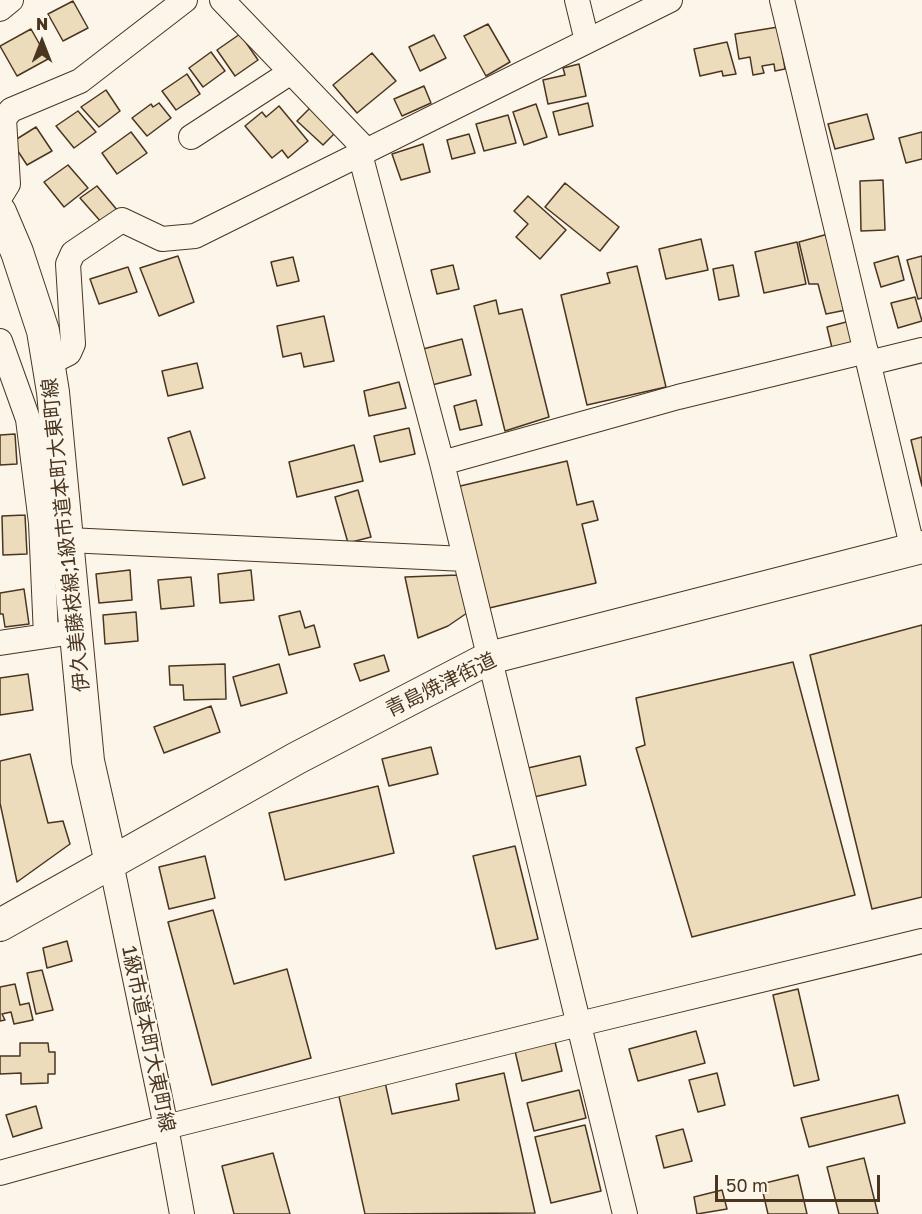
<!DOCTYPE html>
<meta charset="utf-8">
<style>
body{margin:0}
#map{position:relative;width:922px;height:1214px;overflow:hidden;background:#fbf6e9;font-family:"Golos Text",sans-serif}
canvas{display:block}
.north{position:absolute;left:12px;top:12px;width:60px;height:60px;-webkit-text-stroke:4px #fbf6e9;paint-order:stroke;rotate:0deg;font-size:16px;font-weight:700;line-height:24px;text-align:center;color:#4a3520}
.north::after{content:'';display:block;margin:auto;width:21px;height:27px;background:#4a3520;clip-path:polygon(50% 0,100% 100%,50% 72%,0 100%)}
.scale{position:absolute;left:715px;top:1175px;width:165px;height:27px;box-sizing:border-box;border:3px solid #4a3520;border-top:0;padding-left:8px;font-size:18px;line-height:21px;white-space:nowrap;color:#4a3520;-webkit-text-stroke:4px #fbf6e9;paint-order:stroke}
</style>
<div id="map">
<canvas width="922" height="1214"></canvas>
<div class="north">N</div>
<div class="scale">50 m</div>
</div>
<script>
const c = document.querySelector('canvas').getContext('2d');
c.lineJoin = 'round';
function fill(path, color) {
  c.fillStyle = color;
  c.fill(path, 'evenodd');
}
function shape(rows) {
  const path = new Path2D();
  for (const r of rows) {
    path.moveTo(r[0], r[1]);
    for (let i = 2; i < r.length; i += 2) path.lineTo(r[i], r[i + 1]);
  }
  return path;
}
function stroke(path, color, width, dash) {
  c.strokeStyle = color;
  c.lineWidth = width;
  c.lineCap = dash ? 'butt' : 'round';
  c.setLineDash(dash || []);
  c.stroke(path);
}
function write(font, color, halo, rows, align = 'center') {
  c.font = font + ' "Golos Text","Noto Sans JP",sans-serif';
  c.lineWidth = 4.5;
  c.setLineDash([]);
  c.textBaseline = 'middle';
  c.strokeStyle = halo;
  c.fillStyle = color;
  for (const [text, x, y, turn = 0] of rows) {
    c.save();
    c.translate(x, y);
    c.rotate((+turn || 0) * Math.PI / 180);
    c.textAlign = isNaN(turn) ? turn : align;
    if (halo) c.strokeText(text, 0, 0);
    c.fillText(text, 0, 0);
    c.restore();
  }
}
const building = shape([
 [73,1,88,28,63,41,48,14,73,1],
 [488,24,510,62,486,76,464,36,488,24],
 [778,27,785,69,775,71,774,64,762,66,764,73,753,75,750,57,739,59,735,34,778,27],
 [31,29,48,59,17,76,0,46,31,29],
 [240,34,258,60,235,76,217,50,240,34],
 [434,35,446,58,420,71,409,47,434,35],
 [727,42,736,74,723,76,722,71,700,76,694,49,727,42],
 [211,52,225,71,203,87,189,68,211,52],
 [372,53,396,81,357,113,333,85,372,53],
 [579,64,586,96,548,104,543,80,565,75,563,68,579,64],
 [187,74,200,94,176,110,162,91,187,74],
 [424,86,431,103,402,116,394,99,424,86],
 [106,90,120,111,99,127,81,107,106,90],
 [159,103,171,118,147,136,132,118,151,104,153,107,159,103],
 [588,103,593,126,559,135,553,112,588,103],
 [536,104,547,137,524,145,513,112,536,104],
 [279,106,308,141,288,158,282,150,272,158,245,126,262,112,266,117,279,106],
 [312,106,338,130,323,145,297,121,312,106],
 [78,111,96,132,74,148,56,126,78,111],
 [867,114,874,139,835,149,828,124,867,114],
 [508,115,516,143,484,151,476,124,508,115],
 [36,127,52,151,27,165,12,142,36,127],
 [131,132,147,153,117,174,102,153,131,132],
 [922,132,922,159,906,163,899,138,922,132],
 [469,134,475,153,452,159,447,140,469,134],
 [423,144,430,172,401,180,392,154,423,144],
 [68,165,88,188,64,207,44,182,68,165],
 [883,180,885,230,861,231,860,181,883,180],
 [565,183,619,227,600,251,545,207,565,183],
 [97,186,118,211,102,223,80,198,97,186],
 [528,196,566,230,540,259,516,237,528,224,514,211,528,196],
 [828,234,846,310,826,314,818,284,809,284,799,242,828,234],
 [701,239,708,270,666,279,659,249,701,239],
 [797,242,806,284,764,293,755,252,797,242],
 [178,256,194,302,159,316,140,268,178,256],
 [898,256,904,280,881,287,874,263,898,256],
 [922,256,922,298,918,299,907,260,922,256],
 [293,257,299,281,277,286,271,262,293,257],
 [453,265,459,289,437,294,431,270,453,265],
 [733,265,739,296,719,300,713,269,733,265],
 [637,266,666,387,587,405,561,295,610,283,607,273,637,266],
 [128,267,137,292,99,304,90,279,128,267],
 [915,297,922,321,898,328,891,303,915,297],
 [496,300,499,314,522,309,549,417,505,431,474,306,496,300],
 [324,316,334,361,304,367,301,353,283,357,277,326,324,316],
 [850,321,857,346,833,352,827,327,850,321],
 [462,339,471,375,432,385,423,349,462,339],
 [197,363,203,388,168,396,162,371,197,363],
 [399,382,406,408,369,416,364,391,399,382],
 [476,400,482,425,460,430,454,406,476,400],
 [409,428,415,454,380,462,374,436,409,428],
 [190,431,205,478,183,485,168,438,190,431],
 [15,434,17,464,0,465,0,435,15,434],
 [922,437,922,486,911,440,922,437],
 [354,445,363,481,297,497,289,462,354,445],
 [567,461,577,505,593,501,598,520,582,524,596,583,485,609,456,487,567,461],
 [358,490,371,537,348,543,335,497,358,490],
 [25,515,27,554,3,555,2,516,25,515],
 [130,570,132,600,99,603,96,574,130,570],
 [251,570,254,600,220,603,218,574,251,570],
 [458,575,467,613,448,626,418,638,405,577,458,575],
 [191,577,194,606,161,609,158,580,191,577],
 [24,589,29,624,5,627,3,614,0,614,0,593,24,589],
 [300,611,305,628,314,625,320,647,289,655,279,616,300,611],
 [136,612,138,641,105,644,103,615,136,612],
 [922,625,922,897,872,909,810,655,922,625],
 [384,655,389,671,360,681,354,664,384,655],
 [793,662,855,895,692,937,636,748,645,745,636,698,793,662],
 [225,664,226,699,184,700,183,685,170,685,169,666,225,664],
 [279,664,287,693,241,706,233,677,279,664],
 [28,674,33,710,0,715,0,678,28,674],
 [211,706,220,732,164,753,154,727,211,706],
 [431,747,438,774,389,786,382,759,431,747],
 [30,754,48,823,63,821,70,844,17,882,0,803,0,761,30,754],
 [580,756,586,785,534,797,528,768,580,756],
 [378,786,394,853,285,880,269,813,378,786],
 [515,846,538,939,496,949,473,856,515,846],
 [205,856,215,898,169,909,159,867,205,856],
 [213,910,234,984,287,969,311,1058,212,1085,168,922,213,910],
 [67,941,72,961,47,968,43,948,67,941],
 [42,970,53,1010,36,1014,27,973,42,970],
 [15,984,20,1005,29,1003,33,1020,14,1024,11,1012,2,1014,5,1020,0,1021,0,987,15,984],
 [798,989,819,1080,794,1086,773,995,798,989],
 [696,1031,705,1063,638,1081,629,1049,696,1031],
 [555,1042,562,1071,522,1081,515,1051,555,1042],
 [20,1043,48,1043,49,1052,55,1052,55,1074,48,1074,48,1083,21,1084,21,1073,0,1074,0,1056,20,1056,20,1043],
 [504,1073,535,1213,365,1214,338,1092,385,1082,392,1114,459,1100,456,1084,504,1073],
 [717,1073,725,1105,698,1112,689,1080,717,1073],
 [579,1090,586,1118,534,1131,527,1103,579,1090],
 [898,1095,905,1123,809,1147,801,1118,898,1095],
 [36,1106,42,1128,13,1137,6,1115,36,1106],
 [585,1125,601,1191,551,1203,535,1137,585,1125],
 [683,1129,692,1161,664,1168,656,1136,683,1129],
 [273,1153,290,1214,234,1214,222,1166,273,1153],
 [864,1158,878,1214,839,1214,827,1167,864,1158],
 [798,1175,807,1214,768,1214,761,1184,798,1175],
 [722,1190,727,1209,697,1214,694,1197,722,1190]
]);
const minor = shape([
 [222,0,367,151],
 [577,0,587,41],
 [782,0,913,550],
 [0,9,11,0],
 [191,137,291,72],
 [360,154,442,463,625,1214],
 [0,197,8,184,4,119,11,110,80,81,185,0],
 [0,341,28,419,41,523,46,636],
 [49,363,69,353,73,344,68,264,73,253,122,220,162,239,195,236,670,0],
 [869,363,922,350],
 [442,463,678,397,866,351],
 [68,540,465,559],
 [0,643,60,634],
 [111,863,166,1127,182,1214],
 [0,1173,166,1127,579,1024,922,941]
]);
const major = shape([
 [0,212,17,252,43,331,53,392,88,761,111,863],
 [0,925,297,758,489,658,922,547]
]);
const streetNames = [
 ["伊久美藤枝線;1級市道本町大東町線",66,535,-96],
 ["青島焼津街道",441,685,-26],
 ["1級市道本町大東町線",148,1039,78]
];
fill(building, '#ecdcbc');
stroke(building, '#4a3520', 1.5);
stroke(minor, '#4a3520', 26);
stroke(major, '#4a3520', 34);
stroke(minor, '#fbf6e9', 24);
stroke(major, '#fbf6e9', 32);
write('20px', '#4a3520', '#fbf6e9', streetNames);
</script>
